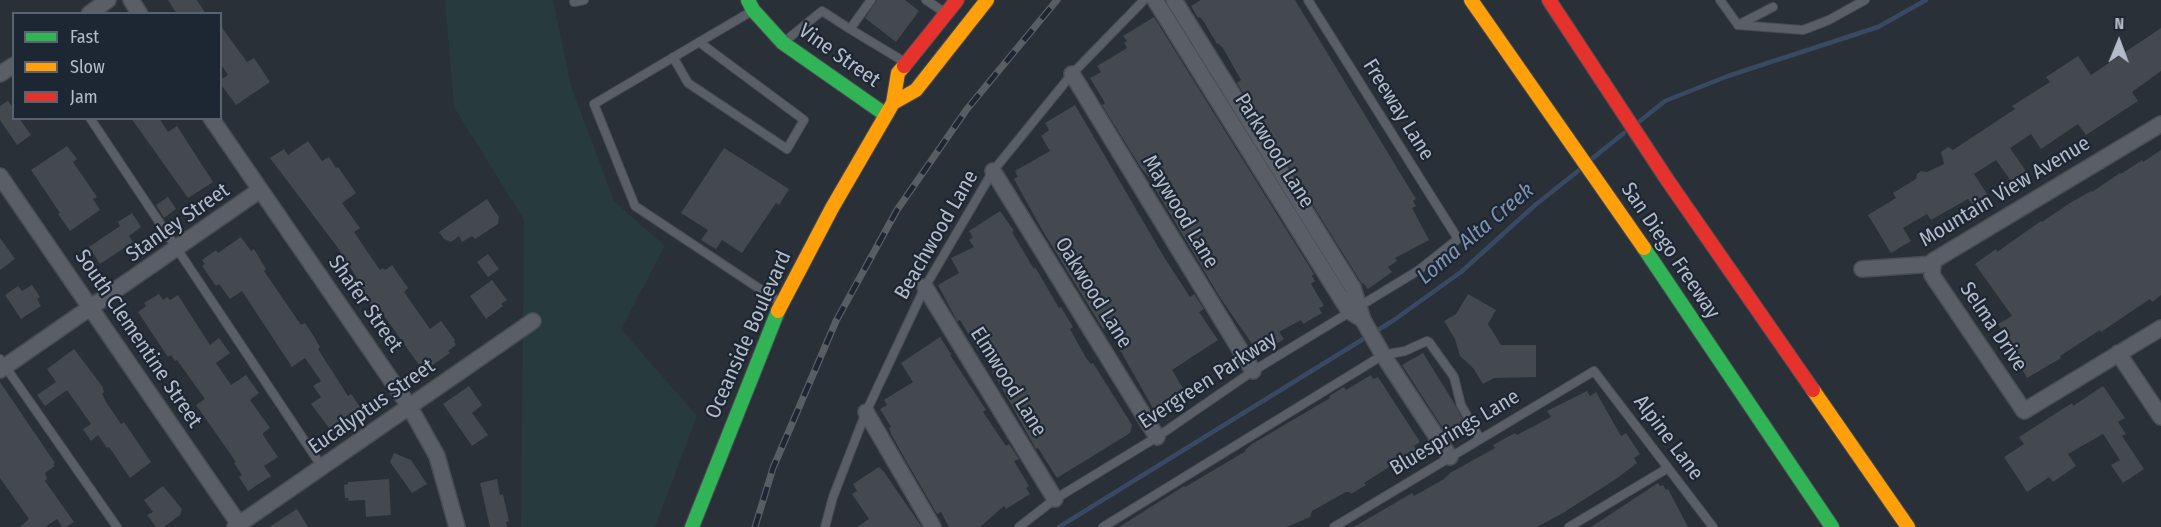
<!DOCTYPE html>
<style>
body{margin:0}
#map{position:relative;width:2161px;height:527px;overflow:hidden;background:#2a3038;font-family:"Fira Sans Condensed",sans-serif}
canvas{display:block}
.legend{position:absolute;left:12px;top:12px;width:210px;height:108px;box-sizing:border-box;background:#1d2633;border:2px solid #59626f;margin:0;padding:8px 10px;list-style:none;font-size:18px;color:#b4bcc9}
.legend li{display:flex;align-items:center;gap:12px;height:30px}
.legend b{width:30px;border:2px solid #59626f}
.north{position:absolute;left:2089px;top:12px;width:60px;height:60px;-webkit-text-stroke:4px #1d2633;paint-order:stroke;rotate:1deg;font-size:16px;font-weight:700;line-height:24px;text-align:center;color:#b4bcc9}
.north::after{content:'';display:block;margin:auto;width:21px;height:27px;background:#b4bcc9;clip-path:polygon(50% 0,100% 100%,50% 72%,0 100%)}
</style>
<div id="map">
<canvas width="2161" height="527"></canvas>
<ul class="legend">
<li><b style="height:8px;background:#30b455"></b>Fast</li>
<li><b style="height:8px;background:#ff9f0a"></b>Slow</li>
<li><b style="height:8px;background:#e5322d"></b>Jam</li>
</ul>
<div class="north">N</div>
</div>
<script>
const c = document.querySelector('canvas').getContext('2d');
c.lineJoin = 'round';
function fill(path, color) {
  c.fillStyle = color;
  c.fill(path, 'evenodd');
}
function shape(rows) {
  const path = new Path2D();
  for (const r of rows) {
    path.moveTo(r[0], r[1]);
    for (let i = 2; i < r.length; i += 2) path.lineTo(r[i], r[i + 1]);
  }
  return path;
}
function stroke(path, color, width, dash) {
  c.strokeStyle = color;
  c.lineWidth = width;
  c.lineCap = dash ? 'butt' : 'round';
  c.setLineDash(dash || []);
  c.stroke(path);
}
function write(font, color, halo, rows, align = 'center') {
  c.font = font + ' "Fira Sans Condensed",sans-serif';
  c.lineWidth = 4.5;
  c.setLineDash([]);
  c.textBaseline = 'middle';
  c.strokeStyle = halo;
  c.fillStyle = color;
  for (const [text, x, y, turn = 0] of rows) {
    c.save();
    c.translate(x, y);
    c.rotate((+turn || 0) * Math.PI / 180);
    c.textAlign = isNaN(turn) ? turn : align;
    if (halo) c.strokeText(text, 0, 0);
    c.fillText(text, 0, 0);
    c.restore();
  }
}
const green = shape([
 [445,0,553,0,571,86,614,201,665,246,621,329,697,416,655,527,521,527,524,220,454,107]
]);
const stream = shape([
 [1640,121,1665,101,1728,76,1878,27,1926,0],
 [1593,158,1624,133],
 [1059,527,1394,320,1461,272,1534,206,1578,171]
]);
const building = shape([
 [168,0,197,0,206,14,177,14],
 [877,0,905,0,919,11,896,42,865,18],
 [1201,0,1295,0,1416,199,1413,201,1416,206,1412,208,1429,240,1395,258,1397,261,1388,267,1392,272,1368,289,1363,283,1362,284,1237,83,1241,80,1223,48,1218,43,1217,44,1204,22,1200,17,1198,18,1191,6],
 [1154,17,1314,274,1312,276,1315,281,1311,284,1324,306,1319,308,1322,313,1303,324,1301,320,1279,332,1284,339,1259,354,1221,299,1154,187,1157,186,1141,168,1102,105,1105,103,1090,78,1101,72,1097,66,1127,48,1124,43,1127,41,1123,36],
 [220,25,247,62,254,58,270,82,236,105,220,83,220,80,228,75,220,63],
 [2161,28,2161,71,2132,92,2138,101,2086,135,2078,124,2041,149,2031,134,2010,148,2026,171,2011,181,1996,160,1974,174,1987,194,1972,204,1968,199,1931,220,1927,214,1903,228,1911,241,1891,253,1868,215,1896,198,1893,193,1916,179,1917,174,1921,171,1927,172,1944,164,1941,152,1948,147,1953,150,2015,109,2012,106,2050,82,2046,77,2078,56,2091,75],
 [8,101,14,109,14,118,19,118,31,135,17,145,0,120,0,106],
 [1075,105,1164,257,1190,297,1194,294,1204,309,1199,312,1218,340,1172,370,1184,390,1179,394,1183,401,1163,413,1159,406,1154,410,1107,327,1103,329,1041,228,1014,179,1018,177,1015,171,1050,151,1041,136,1049,130,1045,123],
 [131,118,159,118,168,132,177,126,213,182,188,198],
 [308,141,322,161,329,157,336,168,338,167,356,193,342,203,360,228,354,232,380,270,383,268,385,270,392,265,408,288,404,292,430,329,441,321,455,340,454,342,456,345,448,351,450,353,428,368,424,362,419,365,380,310,376,312,358,285,360,283,338,248,270,158,284,149,288,155],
 [67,146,77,159,73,162,97,197,93,199,100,210,70,231,58,214,60,213,31,170],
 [724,148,789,189,779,205,776,203,742,253,722,240,716,249,701,240,708,230,681,213],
 [2161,150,2161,295,2152,302,2150,299,2101,332,2100,330,2060,356,2061,358,2027,378,2012,352,2015,351,1998,324,2012,316,1975,264,1996,249,1997,252,2041,221,2042,222,2070,203,2091,191,2092,192,2120,173,2121,174,2142,160,2143,162],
 [168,197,176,209,164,218,156,205],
 [487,199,499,217,498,224,475,239,472,236,462,242,459,236,451,242,444,239,439,232],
 [1000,211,1014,231,1012,232,1034,269,1035,267,1059,308,1061,307,1073,327,1070,329,1086,358,1091,364,1093,363,1132,425,1130,433,1057,478,1038,448,1036,449,980,349,978,350,960,320,957,321,938,285,959,273,951,258,974,247,969,240,973,237,969,231],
 [132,213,141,227,129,236,133,242,100,264,89,247,120,226,118,222],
 [241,237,251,251,254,249,266,269,264,271,301,325,305,323,313,335,320,347,318,349,348,396,351,394,360,407,329,428,311,404,321,397,313,386,321,381,305,358,292,367,242,291,230,299,219,284,216,286,202,266,205,264,202,260,216,250,218,253],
 [0,238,15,259,0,270],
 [488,254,499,269,488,277,477,262],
 [492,280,507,300,501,304,503,306,486,319,470,296],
 [32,285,40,297,37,299,41,306,21,319,5,295,18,286,22,291],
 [159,294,163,300,167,297,170,300,178,295,210,345,219,338,230,353,216,363,231,385,246,375,259,393,250,400,270,428,263,433,263,435,278,457,264,466,271,476,248,491,239,477,242,475,234,463,236,462,196,405,205,399,177,360,175,361,171,355,168,357,138,312,146,306,144,303],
 [1468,294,1496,310,1488,324,1501,345,1536,345,1536,377,1494,378,1483,384,1473,368,1460,356,1455,339,1444,321,1456,314],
 [940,337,951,354,950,355,986,410,983,412,1006,446,1009,444,1019,459,1014,461,1029,486,1026,488,1030,494,1006,509,1004,506,980,527,949,527,941,512,937,514,905,459,891,434,889,428,891,427,880,409,887,405,884,400,913,382,901,363],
 [74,349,102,386,104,392,102,394,106,402,121,424,124,422,151,462,130,478,109,447,107,448,98,435,91,441,83,429,91,424,67,390,45,406,37,395,56,382,47,369],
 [1423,353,1454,403,1466,425,1448,436,1402,365],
 [1371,375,1373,379,1378,377,1420,442,1414,446,1418,452,1401,462,1400,460,1364,483,1366,485,1351,494,1349,492,1346,492,1312,511,1310,517,1287,527,1119,527,1184,486,1185,487,1246,451,1245,450,1252,444,1330,398,1329,396,1344,387,1346,390],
 [0,382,55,463,53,464,55,466,45,473,47,479,45,481,74,522,66,527,62,527,57,519,45,527,20,527,29,519,0,478],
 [469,386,482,405,472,413,488,435,472,446,443,404],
 [2103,386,2125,418,2118,422,2126,434,2122,436,2144,469,2123,483,2111,465,2120,460,2103,434,2068,454,2076,466,2053,482,2049,477,2027,492,2004,457,2024,444,2019,437,2072,403,2073,406],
 [1587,391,1590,396,1596,392,1621,436,1626,433,1640,454,1634,458,1637,463,1616,479,1563,513,1537,527,1354,527,1412,493,1414,496,1444,479,1450,473,1495,448,1493,445,1515,433,1517,435,1551,417,1547,411],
 [394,453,411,460,427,484,412,493,390,462],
 [879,467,884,472,922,527,857,527,869,519,852,494,857,491,853,484],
 [389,479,391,515,366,517,365,500,349,501,348,498,345,498,344,485,348,484,348,482],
 [497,479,500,495,503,494,509,521,506,522,507,527,490,527,480,483],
 [1658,483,1660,486,1663,485,1666,490,1668,489,1688,527,1591,527],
 [163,486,182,509,180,515,164,527,156,527,147,515,153,512,144,500],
 [297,509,308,527,269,527]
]);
const lane = shape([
 [871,0,850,29,903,61],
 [926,0,944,12],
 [1720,0,1738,25,1773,7],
 [574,2,584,0],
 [752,11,594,104,635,206,778,301],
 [1738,25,1803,30,1829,20,1865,0],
 [784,42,822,11,850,29],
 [673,57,688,83,787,149,804,120,699,42],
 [90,118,322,467],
 [0,359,117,527],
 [825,527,833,497,866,412,925,287,993,171,1072,74,1144,0],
 [1019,527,1055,499,1157,437,1253,371,1419,270,1458,239,1308,0],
 [1103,527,1383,355,1405,351,1427,341,1429,342,1454,377,1461,405,1480,439],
 [1334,527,1594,371,1713,527],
 [1569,527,1668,468]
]);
const street = shape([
 [131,0,140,14],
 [1155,0,1349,311,1363,320,1353,288,1174,0],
 [89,14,108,0],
 [0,74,14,65],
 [1072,74,1253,371],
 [211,118,409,406,437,456,457,527],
 [993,171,1157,437],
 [0,176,241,527],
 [1933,264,1932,275,2024,411,2161,328],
 [1862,269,1933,264,1933,261,2161,124],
 [925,287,1055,499],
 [1363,320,1383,355,1450,457],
 [2118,353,2161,417],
 [0,370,260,190],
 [866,412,933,527],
 [235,527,533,321]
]);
const fast = shape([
 [748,0,753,10,783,43,886,115],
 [1644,248,1832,527],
 [692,527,778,311]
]);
const slow = shape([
 [1471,0,1644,248],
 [893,103,916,90,987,0],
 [778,311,832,208,893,103,898,73,904,66],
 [1813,390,1908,527]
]);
const jam = shape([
 [1549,0,1668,181,1813,390],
 [904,66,957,0]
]);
const rail = shape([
 [755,527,773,468,836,321,897,210,967,109,1057,0]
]);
const streetNames = [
 ["Vine Street",839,56,35],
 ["Freeway Lane",1398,110,58],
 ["Parkwood Lane",1274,151,58],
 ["Mountain View Avenue",2005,192,-31],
 ["Maywood Lane",1180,212,59],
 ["Stanley Street",178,223,-35],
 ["Beachwood Lane",937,235,-60],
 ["San Diego Freeway",1670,251,56],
 ["Oakwood Lane",1093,293,58],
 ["Shafer Street",365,304,55],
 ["Selma Drive",1993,327,56],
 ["Oceanside Boulevard",749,335,-66],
 ["South Clementine Street",138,339,56],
 ["Evergreen Parkway",1208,381,-33],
 ["Elmwood Lane",1008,382,58],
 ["Eucalyptus Street",372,407,-35],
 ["Bluesprings Lane",1455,433,-31],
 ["Alpine Lane",1668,438,53]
];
const waterNames = [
 ["Loma Alta Creek",1476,234,-40]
];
fill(green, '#273a3e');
stroke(stream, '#384963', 4.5);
fill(building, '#444950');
stroke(lane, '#484c53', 10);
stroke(street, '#484c53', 18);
stroke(fast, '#484c53', 16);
stroke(slow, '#484c53', 16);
stroke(jam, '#484c53', 16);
stroke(lane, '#5a5e66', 8);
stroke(street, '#5a5e66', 15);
stroke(fast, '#30b455', 14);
stroke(slow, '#ff9f0a', 14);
stroke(jam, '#e5322d', 14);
stroke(rail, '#595d64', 7);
stroke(rail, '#1d2633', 4.5, [14]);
write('21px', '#b4bcc9', '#1d2633', streetNames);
write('italic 22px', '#7c92b1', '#1d2633', waterNames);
</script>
